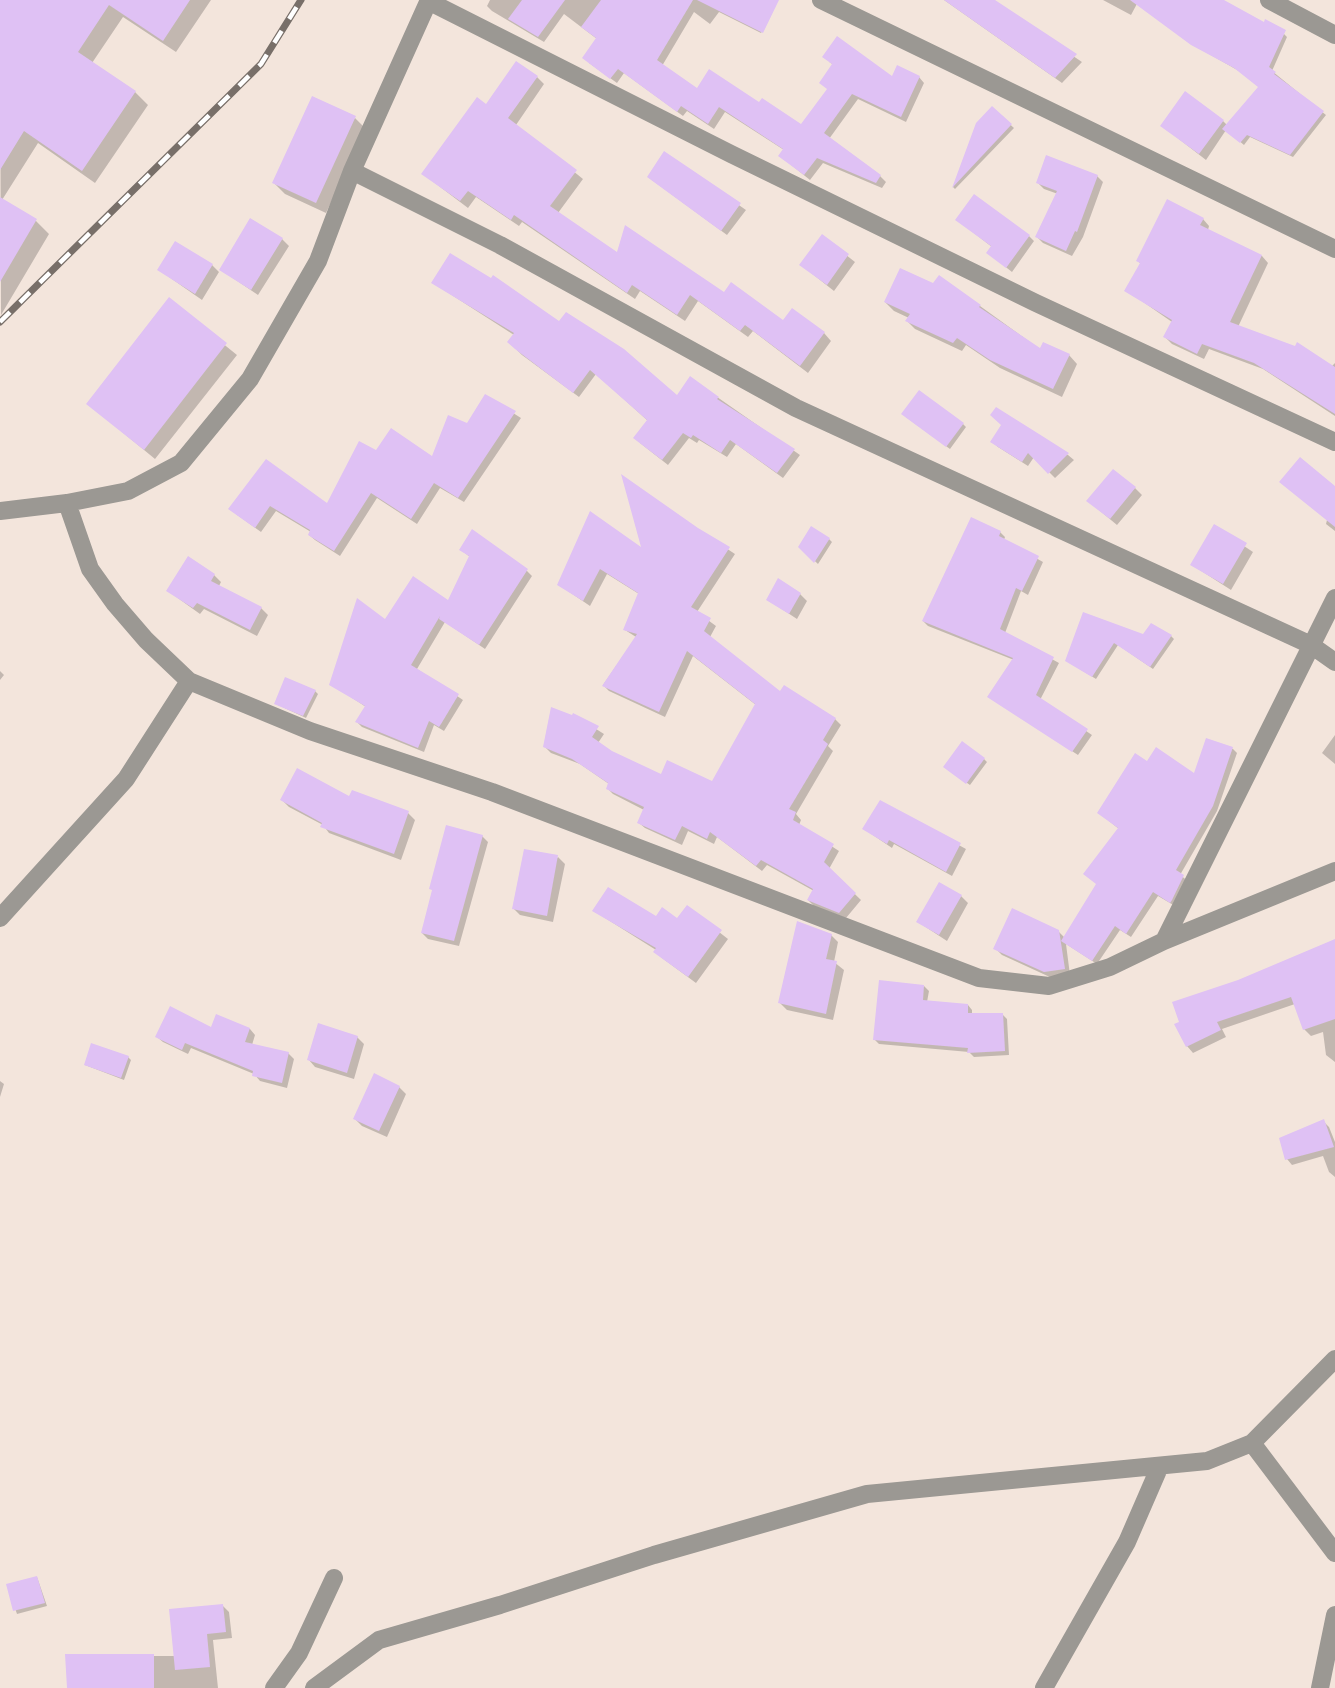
<!DOCTYPE html>
<style>
body{margin:0}
canvas{display:block;background:#f3e5dc}
</style>
<canvas width="1335" height="1688"></canvas>
<script>
const c = document.querySelector('canvas').getContext('2d');
c.lineJoin = 'round';
function fill(path, color) {
  c.fillStyle = color;
  c.fill(path, 'evenodd');
}
function shape(rows) {
  const path = new Path2D();
  for (const r of rows) {
    path.moveTo(r[0], r[1]);
    for (let i = 2; i < r.length; i += 2) path.lineTo(r[i], r[i + 1]);
  }
  return path;
}
function stroke(path, color, width, dash) {
  c.strokeStyle = color;
  c.lineWidth = width;
  c.lineCap = dash ? 'butt' : 'round';
  c.setLineDash(dash || []);
  c.stroke(path);
}
const shadow = shape([
 [0,0,211,0,176,52,123,17,92,63,135,92,148,105,95,183,38,143,2,200,36,221,49,234,1,315],
 [490,0,734,0,766,25,761,33,719,12,710,24,694,12,662,66,697,90,760,104,801,126,828,89,834,65,829,62,892,79,919,77,924,83,906,122,858,99,829,139,880,176,886,182,882,188,823,163,810,180,780,156,784,150,725,112,714,129,687,111,683,116,624,73,617,83,589,63,597,39,564,14,544,42,492,11,487,6],
 [944,0,990,0,1082,62,1062,83],
 [1103,0,1139,0,1131,15],
 [1284,34,1287,37,1272,71,1326,115,1293,157,1250,137,1244,145,1226,130,1206,160,1162,126,1223,121,1227,125,1259,87,1239,71,1202,50],
 [537,77,544,84,516,125,583,179,558,213,618,254,725,294,783,322,824,333,831,341,808,373,753,331,748,337,698,301,685,321,640,291,635,299,522,222,519,226,476,197,468,208,423,174,487,106],
 [992,108,1014,128,955,189,953,187],
 [355,118,365,128,326,213,285,194,274,183],
 [664,153,746,210,727,235,648,177],
 [1097,176,1103,182,1083,237,1072,256,1043,243,1037,237,1058,194,1044,189,1038,183],
 [1203,219,1209,226,1208,230,1262,256,1268,263,1238,327,1331,367,1335,363,1335,416,1263,369,1209,349,1204,359,1172,344,1165,337,1172,322,1126,290,1141,264,1138,261],
 [957,220,1029,236,1034,241,1012,272,988,253,992,247],
 [822,236,855,262,834,291,801,265],
 [282,239,289,246,258,295,221,270],
 [212,265,219,272,202,300,159,270],
 [433,283,559,323,677,397,690,378,800,455,783,478,736,444,727,457,699,440,697,443,689,438,668,465,640,443,648,421,596,374,579,397,522,355,509,342,514,335],
 [169,300,237,355,155,459,88,404],
 [885,302,980,306,1041,350,1069,355,1077,364,1062,397,1000,368,966,345,962,351,915,329,907,321,909,318,894,311],
 [486,396,521,418,464,502,440,488,417,524,377,498,340,556,315,540,309,535,311,532,276,511,261,532,236,514,267,461,327,505,377,452,432,458,467,425],
 [996,409,1068,455,1074,460,1055,478,1034,457,1028,466,998,447,992,442,1002,425],
 [906,417,963,424,966,427,950,449],
 [1135,488,1142,495,1117,525,1088,501],
 [1335,488,1335,531,1326,524],
 [1214,526,1253,552,1231,590,1192,565],
 [697,529,735,554,697,612,716,626,710,637,781,693,835,719,841,725,828,746,833,751,796,814,801,820,799,825,839,851,829,869,861,900,846,918,814,906,808,900,814,891,767,865,762,871,717,837,714,844,688,831,682,845,645,828,639,823,644,810,613,794,607,788,609,784,580,764,551,753,545,747,574,715,604,734,598,743,611,752,661,776,713,783,756,705,693,656,665,717,609,691,603,685,636,637,625,630,639,594,607,574,590,606,559,585],
 [1000,532,1005,537,1004,540,1043,562,1028,595,1021,591,1005,633,1059,663,1040,700,1092,735,1078,755,989,697,1014,660,928,626,923,621],
 [829,539,832,542,818,564,800,547],
 [461,550,527,571,532,576,485,649,445,622,417,669,463,700,444,731,434,725,424,752,362,727,357,722,366,707,331,684,385,621,449,602,470,557],
 [189,558,214,575,221,582,219,586,261,608,268,615,257,636,204,609,200,614,168,591],
 [800,594,807,601,797,619,768,600],
 [1084,614,1143,636,1171,636,1174,639,1153,669,1118,645,1096,679,1070,663],
 [0,671,4,675,0,680],
 [315,691,318,694,306,718,276,704],
 [1335,735,1335,764,1322,753],
 [1207,740,1233,749,1237,753,1217,811,1180,875,1188,881,1175,906,1158,896,1131,937,1120,930,1097,964,1066,944,1070,975,1052,978,1002,955,995,948,1058,931,1065,938,1098,884,1119,829,1099,813,1195,775],
 [984,759,987,762,970,785,948,770],
 [350,798,408,813,415,820,401,860,329,833,323,825,289,807,282,800],
 [880,802,966,849,952,876,894,844,892,848,864,829],
 [482,836,488,842,459,946,428,939,422,933],
 [558,857,565,864,553,922,520,915,513,908],
 [961,896,968,903,947,941,918,922],
 [687,907,728,939,696,983,662,958,656,950,594,911,678,920],
 [831,935,838,942,834,962,844,970,833,1020,787,1010,780,1003],
 [1335,945,1335,1062,1326,1055,1323,1032,1311,1036,1304,1029,1295,1004,1222,1029,1226,1037,1193,1053,1187,1046,1239,981],
 [924,986,929,991,927,1002,968,1005,972,1010,972,1015,1002,1014,1007,1019,1009,1055,974,1057,969,1052,879,1044,874,1039],
 [216,1016,250,1029,255,1035,252,1045,288,1053,294,1059,287,1088,260,1081,254,1074,191,1048,188,1054,163,1042,157,1037,212,1029],
 [357,1037,364,1044,354,1079,315,1067,309,1060],
 [128,1057,131,1060,124,1080,85,1065],
 [0,1081,4,1084,0,1097],
 [399,1087,406,1094,387,1137,362,1126,355,1119],
 [1323,1121,1329,1127,1335,1142,1335,1177,1329,1172,1323,1156,1292,1165,1287,1159],
 [37,1577,47,1606,17,1614,7,1585],
 [222,1605,229,1612,232,1638,213,1640,218,1688,69,1688,67,1656,175,1656]
]);
const building = shape([
 [0,0,190,0,163,41,109,5,78,52,136,91,82,171,24,131,0,170],
 [522,0,565,0,538,37,508,19],
 [601,0,693,0,657,60,697,88,709,69,759,102,762,98,801,124,827,89,819,83,832,64,822,57,837,36,892,76,897,65,920,76,901,117,852,94,824,133,881,175,876,183,817,158,804,175,778,156,783,149,719,107,708,124,681,106,677,112,618,69,610,79,582,58,596,38,581,27],
 [697,0,779,0,763,33],
 [944,0,995,0,1077,54,1055,78],
 [1130,0,1224,0,1264,22,1265,19,1286,30,1269,67,1276,72,1274,74,1324,111,1290,155,1247,135,1240,143,1222,129,1258,87,1234,68,1191,45],
 [516,61,538,76,508,118,577,170,550,206,617,252,625,225,724,292,731,282,783,320,792,308,825,332,800,366,745,325,740,331,690,295,677,315,632,285,627,293,514,215,511,220,468,191,460,201,421,174,477,97,486,104],
 [1185,91,1224,120,1199,154,1160,126],
 [312,96,356,116,316,203,272,183],
 [992,106,1012,124,952,188,976,123],
 [664,151,741,203,721,231,647,177],
 [1046,155,1098,175,1077,232,1075,231,1066,251,1035,237,1057,191,1036,183],
 [974,194,1030,235,1006,268,986,253,991,246,955,220],
 [0,197,37,219,0,282],
 [1167,199,1204,218,1200,225,1262,255,1230,322,1295,346,1297,342,1335,367,1335,414,1254,363,1202,344,1197,354,1163,337,1172,320,1124,291,1140,263,1136,261],
 [250,218,283,238,251,290,219,270],
 [822,234,849,254,827,285,799,265],
 [175,241,213,264,195,294,157,270],
 [450,253,491,278,493,275,559,321,566,312,624,349,677,395,690,376,719,397,717,399,795,449,777,473,730,440,721,453,693,435,691,438,683,433,662,460,633,438,647,420,590,370,573,393,515,349,507,342,514,333,431,283],
 [900,268,933,283,939,275,981,305,979,307,1040,348,1043,342,1070,354,1053,389,990,360,957,338,953,343,905,321,910,314,884,302],
 [169,297,227,343,144,450,86,404],
 [919,390,964,423,946,447,901,414],
 [485,394,516,411,458,498,434,483,411,519,371,493,334,551,308,535,310,530,270,506,255,528,228,509,266,459,327,503,359,441,376,450,391,428,432,456,448,415,467,423],
 [996,407,1039,434,1069,453,1048,474,1028,453,1022,462,990,442,1001,425,990,415],
 [1300,457,1335,486,1335,527,1279,482],
 [1113,469,1136,487,1110,519,1086,501],
 [621,474,698,528,730,547,691,607,711,618,704,631,780,691,784,685,836,718,823,740,828,744,789,809,796,812,793,820,834,844,824,862,856,893,839,913,807,900,813,889,761,860,756,866,710,832,707,839,682,826,675,840,637,823,644,807,606,789,608,783,572,759,543,747,551,707,572,715,573,713,599,726,592,737,612,751,661,774,667,760,712,781,755,704,687,651,659,712,602,686,637,634,623,630,638,593,600,569,583,601,557,585,590,511,641,547],
 [971,517,1001,531,999,536,1039,556,1022,591,1016,588,1000,629,1054,657,1036,695,1088,729,1072,752,987,697,1013,658,922,621],
 [1214,524,1247,543,1223,584,1190,565],
 [811,526,830,538,814,563,798,547],
 [472,529,528,569,479,645,439,619,440,616,411,665,459,694,441,724,439,727,429,721,418,748,355,722,365,706,329,685,357,598,385,619,413,576,448,600,469,556,459,550],
 [188,556,215,574,211,581,262,607,250,630,197,603,193,608,166,591],
 [778,578,801,593,789,614,766,600],
 [1083,612,1143,634,1151,623,1172,635,1150,667,1114,643,1092,677,1065,661],
 [285,677,316,690,303,716,274,704],
 [1206,738,1233,747,1213,806,1176,870,1184,875,1172,900,1170,903,1153,892,1126,934,1115,926,1092,961,1061,941,1096,884,1083,874,1118,828,1097,813,1135,753,1147,761,1156,747,1194,773],
 [962,741,985,758,966,784,943,767],
 [297,768,349,796,352,790,409,811,394,854,320,827,322,823,280,800],
 [880,800,961,843,946,872,889,840,887,844,862,829],
 [446,825,483,835,454,941,421,933,432,890,429,889],
 [524,849,558,855,547,916,512,909],
 [939,882,962,895,939,935,916,922],
 [608,887,656,916,662,907,677,918,687,905,722,930,688,977,653,952,656,948,592,911],
 [1012,908,1059,930,1065,969,1044,972,993,949],
 [797,921,832,934,826,959,837,961,826,1014,778,1003],
 [1335,939,1335,1019,1303,1030,1291,997,1217,1022,1221,1030,1186,1047,1174,1024,1179,1022,1172,1002,1238,980],
 [879,980,924,985,923,1000,968,1004,968,1013,1003,1013,1005,1051,967,1053,968,1048,873,1040],
 [170,1006,211,1027,216,1014,250,1028,245,1042,289,1052,282,1083,252,1076,253,1071,185,1043,182,1050,155,1037],
 [318,1023,358,1036,347,1073,307,1060],
 [91,1043,129,1056,121,1078,84,1065],
 [374,1073,400,1086,379,1131,353,1119],
 [1324,1119,1334,1147,1285,1160,1279,1138],
 [37,1576,45,1603,13,1611,6,1584],
 [223,1604,226,1632,207,1634,210,1667,175,1670,169,1609],
 [65,1654,154,1654,154,1688,67,1688]
]);
const minor = shape([
 [821,0,1335,249],
 [1269,0,1335,35],
 [428,1,731,154,1036,303,1335,442],
 [352,171,500,245,796,408,1311,645,1335,662],
 [67,503,90,569,115,604,146,640,189,681,310,731,492,792,979,978,1049,986,1110,967,1164,941,1335,871],
 [0,511,67,503,128,491,181,463,250,379,318,261,352,171,429,0],
 [0,918,126,779,189,681],
 [1164,941,1335,598],
 [1252,1443,1335,1553],
 [274,1688,299,1653,334,1578],
 [314,1688,379,1640,500,1605,654,1555,867,1494,1207,1461,1252,1443,1335,1359],
 [1044,1688,1127,1542,1160,1466],
 [1320,1688,1335,1615]
]);
const rail = shape([
 [0,322,261,64,301,0]
]);
fill(shadow, '#0003');
fill(building, '#dfc1f4');
stroke(minor, '#9b9893', 18);
stroke(rail, '#786f69', 7);
stroke(rail, '#fff', 4.5, [14]);
</script>
